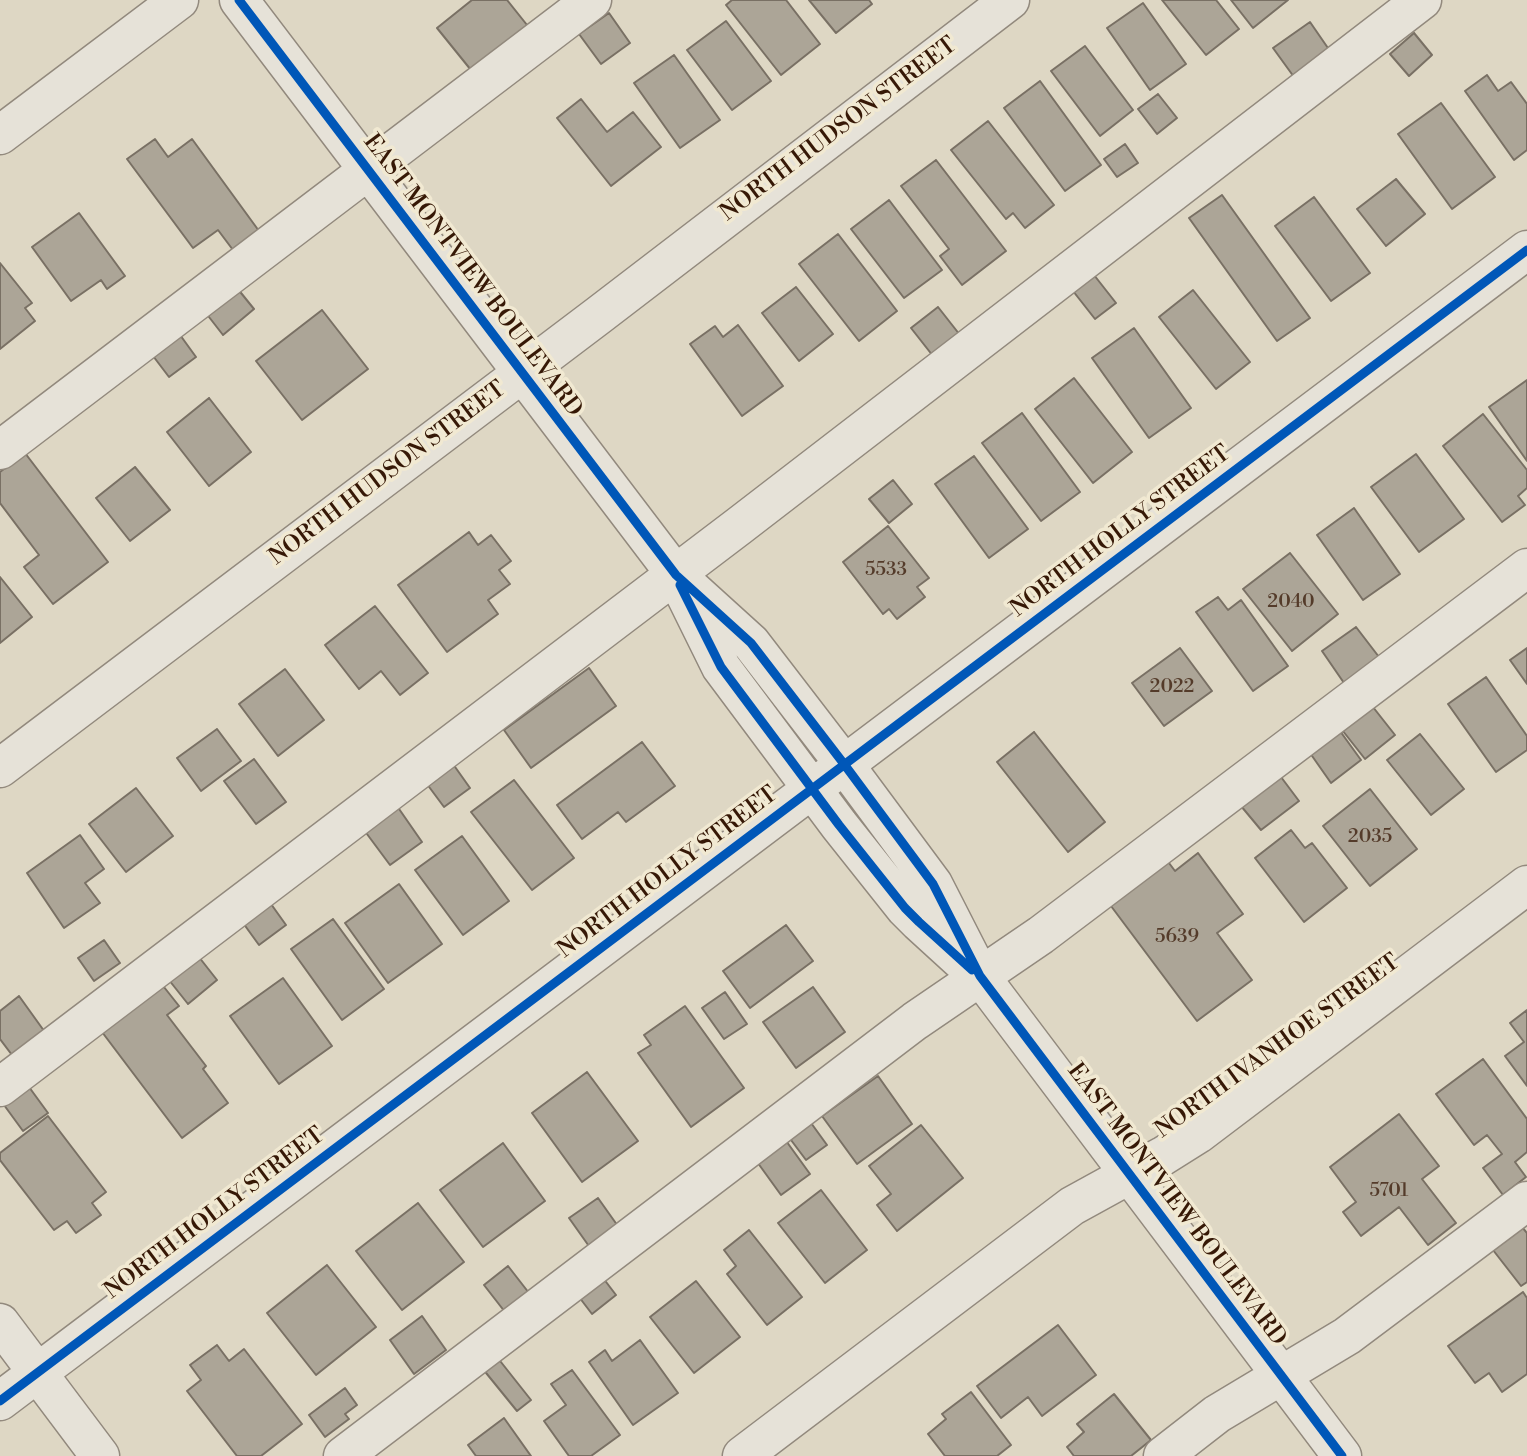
<!DOCTYPE html>
<style>
body{margin:0}
canvas{display:block;background:#ded7c4}
</style>
<canvas width="1527" height="1456"></canvas>
<script>
const c = document.querySelector('canvas').getContext('2d');
c.lineJoin = 'round';
function fill(path, color) {
  c.fillStyle = color;
  c.fill(path, 'evenodd');
}
function shape(rows) {
  const path = new Path2D();
  for (const r of rows) {
    path.moveTo(r[0], r[1]);
    for (let i = 2; i < r.length; i += 2) path.lineTo(r[i], r[i + 1]);
  }
  return path;
}
function stroke(path, color, width, dash) {
  c.strokeStyle = color;
  c.lineWidth = width;
  c.lineCap = dash ? 'butt' : 'round';
  c.setLineDash(dash || []);
  c.stroke(path);
}
function write(font, color, halo, rows, align = 'center') {
  c.font = font + ' "Libre Bodoni",serif';
  c.lineWidth = 7;
  c.setLineDash([]);
  c.textBaseline = 'middle';
  c.strokeStyle = halo;
  c.fillStyle = color;
  for (const [text, x, y, turn = 0] of rows) {
    c.save();
    c.translate(x, y);
    c.rotate((+turn || 0) * Math.PI / 180);
    c.textAlign = isNaN(turn) ? turn : align;
    if (halo) c.strokeText(text, 0, 0);
    c.fillText(text, 0, 0);
    c.restore();
  }
}
const building = shape([
 [472,0,507,0,531,30,475,75,437,28,472,0],
 [732,0,786,0,820,44,781,75,726,5,732,0],
 [809,0,869,0,872,4,836,33,809,0],
 [1162,0,1216,0,1239,29,1206,55,1162,0],
 [1231,0,1288,0,1253,28,1231,0],
 [1143,3,1186,64,1150,90,1107,28,1143,3],
 [609,13,630,43,601,64,579,34,609,13],
 [726,21,771,81,732,110,687,50,726,21],
 [1310,22,1330,51,1294,77,1273,48,1310,22],
 [1414,33,1432,55,1409,76,1390,54,1414,33],
 [1085,46,1133,110,1100,136,1051,71,1085,46],
 [674,55,720,120,680,148,634,83,674,55],
 [1487,75,1498,91,1511,82,1527,104,1527,150,1514,160,1465,91,1487,75],
 [1040,81,1101,165,1065,191,1004,108,1040,81],
 [1158,94,1177,118,1157,134,1138,109,1158,94],
 [581,99,607,132,633,112,661,147,611,186,557,118,581,99],
 [1441,103,1495,177,1452,209,1398,134,1441,103],
 [988,121,1054,205,1025,228,1013,213,1006,219,951,150,988,121],
 [155,139,168,157,192,139,259,231,233,250,218,230,193,248,127,159,155,139],
 [1125,144,1138,163,1117,177,1104,159,1125,144],
 [936,160,1006,251,962,285,940,256,949,249,901,186,936,160],
 [1396,179,1425,214,1386,246,1357,209,1396,179],
 [1222,195,1310,318,1277,341,1189,218,1222,195],
 [1314,197,1370,273,1331,301,1275,226,1314,197],
 [889,200,942,270,904,298,851,229,889,200],
 [79,213,125,276,107,289,101,280,71,301,32,247,79,213],
 [838,234,897,311,859,341,799,264,838,234],
 [0,263,32,303,25,308,35,321,0,349,0,263],
 [1094,275,1116,303,1095,319,1073,291,1094,275],
 [233,283,254,309,223,335,202,308,233,283],
 [796,287,833,334,799,361,762,313,796,287],
 [1193,290,1250,362,1216,389,1159,317,1193,290],
 [938,307,960,335,933,356,911,328,938,307],
 [322,310,368,369,302,420,256,361,322,310],
 [738,325,783,386,742,416,690,344,715,326,723,337,738,325],
 [175,328,196,357,169,377,147,348,175,328],
 [1134,328,1191,408,1149,438,1092,358,1134,328],
 [1074,378,1132,452,1093,483,1035,409,1074,378],
 [1527,380,1527,461,1489,407,1527,380],
 [209,398,251,452,209,486,167,432,209,398],
 [1022,413,1080,492,1041,521,982,443,1022,413],
 [1483,414,1527,470,1527,488,1518,496,1525,505,1502,522,1443,446,1483,414],
 [25,453,108,562,53,604,24,567,39,555,0,503,0,472,25,453],
 [1416,454,1464,519,1419,552,1371,487,1416,454],
 [974,456,1028,529,989,558,935,484,974,456],
 [135,467,170,510,130,541,96,498,135,467],
 [893,480,912,504,889,523,869,499,893,480],
 [1354,508,1400,574,1363,600,1317,535,1354,508],
 [888,526,929,578,917,587,925,597,897,619,889,609,883,614,843,562,888,526],
 [469,532,478,545,491,535,511,561,499,570,510,584,488,600,498,614,447,652,398,585,469,532],
 [1290,553,1338,614,1292,651,1243,589,1290,553],
 [0,577,32,617,0,643,0,577],
 [1218,597,1228,610,1241,600,1288,666,1253,691,1196,612,1218,597],
 [375,606,428,673,400,695,381,671,359,689,325,645,375,606],
 [1356,627,1379,657,1344,683,1322,651,1356,627],
 [1180,648,1212,691,1164,726,1132,683,1180,648],
 [1527,648,1527,684,1510,660,1527,648],
 [589,668,616,706,531,768,504,730,589,668],
 [285,669,324,720,278,756,239,704,285,669],
 [1486,677,1527,736,1527,750,1496,772,1448,704,1486,677],
 [1369,702,1395,735,1365,759,1339,726,1369,702],
 [217,729,241,761,201,791,177,758,217,729],
 [1340,731,1361,760,1331,783,1310,753,1340,731],
 [1034,732,1105,822,1068,852,997,762,1034,732],
 [1420,734,1464,789,1431,815,1387,760,1420,734],
 [642,742,675,786,626,822,618,812,582,839,557,805,642,742],
 [448,757,470,788,444,807,421,776,448,757],
 [254,759,286,802,256,824,224,781,254,759],
 [1275,769,1299,801,1261,830,1236,800,1275,769],
 [514,780,574,858,532,890,471,812,514,780],
 [136,788,173,836,126,872,89,824,136,788],
 [1370,789,1417,849,1370,886,1323,826,1370,789],
 [397,806,422,842,390,865,364,830,397,806],
 [1291,830,1305,848,1312,843,1347,888,1304,922,1255,858,1291,830],
 [80,835,104,869,85,883,100,903,64,928,27,873,80,835],
 [462,836,509,901,463,935,415,870,462,836],
 [1198,853,1243,914,1217,933,1252,980,1197,1021,1105,898,1163,855,1175,871,1198,853],
 [399,884,442,944,388,983,345,923,399,884],
 [266,897,286,925,259,945,238,916,266,897],
 [333,919,384,989,342,1020,291,949,333,919],
 [786,925,813,961,750,1008,723,971,786,925],
 [104,940,120,963,94,981,78,958,104,940],
 [195,952,217,980,188,1004,165,975,195,952],
 [283,978,332,1046,279,1084,230,1016,283,978],
 [160,982,179,1006,167,1015,206,1066,203,1069,228,1103,182,1138,99,1028,160,982],
 [813,987,845,1032,796,1068,763,1022,813,987],
 [725,992,747,1024,724,1039,702,1008,725,992],
 [19,996,47,1035,15,1059,0,1039,0,1011,19,996],
 [685,1006,744,1088,691,1127,638,1053,651,1045,644,1035,685,1006],
 [1527,1010,1527,1086,1505,1056,1524,1042,1510,1023,1527,1010],
 [1483,1059,1527,1119,1527,1152,1515,1162,1526,1177,1503,1195,1483,1168,1502,1154,1487,1135,1474,1145,1436,1094,1483,1059],
 [587,1072,638,1141,582,1182,532,1113,587,1072],
 [878,1076,912,1124,857,1164,822,1116,878,1076],
 [29,1087,48,1113,23,1131,4,1105,29,1087],
 [1399,1114,1439,1166,1422,1179,1456,1223,1428,1245,1399,1207,1361,1236,1343,1212,1356,1202,1330,1167,1399,1114],
 [48,1116,106,1192,92,1203,101,1215,76,1233,67,1221,54,1230,0,1160,0,1153,48,1116],
 [806,1116,827,1145,806,1160,785,1132,806,1116],
 [921,1125,963,1178,897,1231,877,1205,891,1194,869,1166,921,1125],
 [784,1138,810,1174,781,1195,755,1159,784,1138],
 [503,1143,545,1201,483,1247,440,1190,503,1143],
 [821,1190,867,1250,825,1283,778,1223,821,1190],
 [598,1198,620,1229,591,1249,569,1218,598,1198],
 [418,1203,464,1262,402,1310,356,1251,418,1203],
 [1522,1227,1527,1233,1527,1282,1521,1286,1493,1250,1522,1227],
 [749,1230,802,1297,767,1325,727,1274,736,1266,724,1250,749,1230],
 [327,1265,376,1327,316,1375,267,1313,327,1265],
 [508,1266,529,1293,505,1312,484,1285,508,1266],
 [600,1274,616,1295,592,1314,576,1293,600,1274],
 [696,1281,740,1337,694,1373,650,1317,696,1281],
 [1523,1292,1527,1298,1527,1374,1502,1392,1489,1373,1475,1383,1448,1346,1523,1292],
 [422,1316,446,1350,414,1374,390,1340,422,1316],
 [1058,1325,1096,1375,1042,1416,1028,1397,1001,1418,977,1386,1058,1325],
 [640,1340,678,1393,633,1425,589,1362,605,1350,612,1361,640,1340],
 [217,1345,229,1361,244,1349,302,1424,261,1456,237,1456,187,1391,201,1380,190,1365,217,1345],
 [493,1352,531,1400,517,1411,478,1363,493,1352],
 [572,1370,620,1435,591,1456,569,1456,544,1421,566,1405,551,1384,572,1370],
 [345,1388,357,1405,345,1414,349,1419,325,1437,309,1415,345,1388],
 [971,1392,1011,1445,997,1456,945,1456,928,1434,946,1419,942,1414,971,1392],
 [1114,1394,1151,1440,1131,1456,1074,1456,1067,1447,1084,1432,1077,1424,1114,1394],
 [504,1418,531,1456,476,1456,468,1445,504,1418]
]);
const minor = shape([
 [239,0,676,575,751,643,844,764,933,884,980,976,1342,1456],
 [0,135,179,0],
 [0,450,592,0],
 [683,590,721,667,839,825,905,908,919,922,965,964],
 [0,768,599,315,1010,0],
 [0,1087,739,526,1422,0],
 [0,1323,100,1456],
 [0,1401,1527,250],
 [343,1456,915,1021,1041,935,1527,568],
 [742,1456,1072,1206,1163,1156,1198,1134,1527,885],
 [1163,1456,1217,1414,1347,1336,1527,1201]
]);
const cycleway = shape([
 [239,0,676,575,751,643,844,764,933,884,980,976,1342,1456],
 [680,585,721,667,839,825,905,908,919,922,972,970],
 [0,1401,1527,250]
]);
const numberNames = [
 ["5533",886,570],
 ["2040",1291,602],
 ["2022",1172,687],
 ["2035",1370,837],
 ["5639",1177,937],
 ["5701",1389,1191]
];
const streetNames = [
 ["NORTH HUDSON STREET",839,130,-37],
 ["EAST MONTVIEW BOULEVARD",472,276,53],
 ["NORTH HUDSON STREET",388,474,-37],
 ["NORTH HOLLY STREET",1121,532,-37],
 ["NORTH HOLLY STREET",668,873,-37],
 ["NORTH IVANHOE STREET",1278,1047,-36],
 ["EAST MONTVIEW BOULEVARD",1176,1205,53],
 ["NORTH HOLLY STREET",215,1214,-37]
];
fill(building, '#aca597');
stroke(building, '#797064', 2);
stroke(minor, '#92897d', 41);
stroke(minor, '#e6e2d8', 38);
stroke(cycleway, '#0057b8', 9);
write('19px', '#543b2a', null, numberNames);
write('23px', '#361806', '#f1e9d2', streetNames);
</script>
